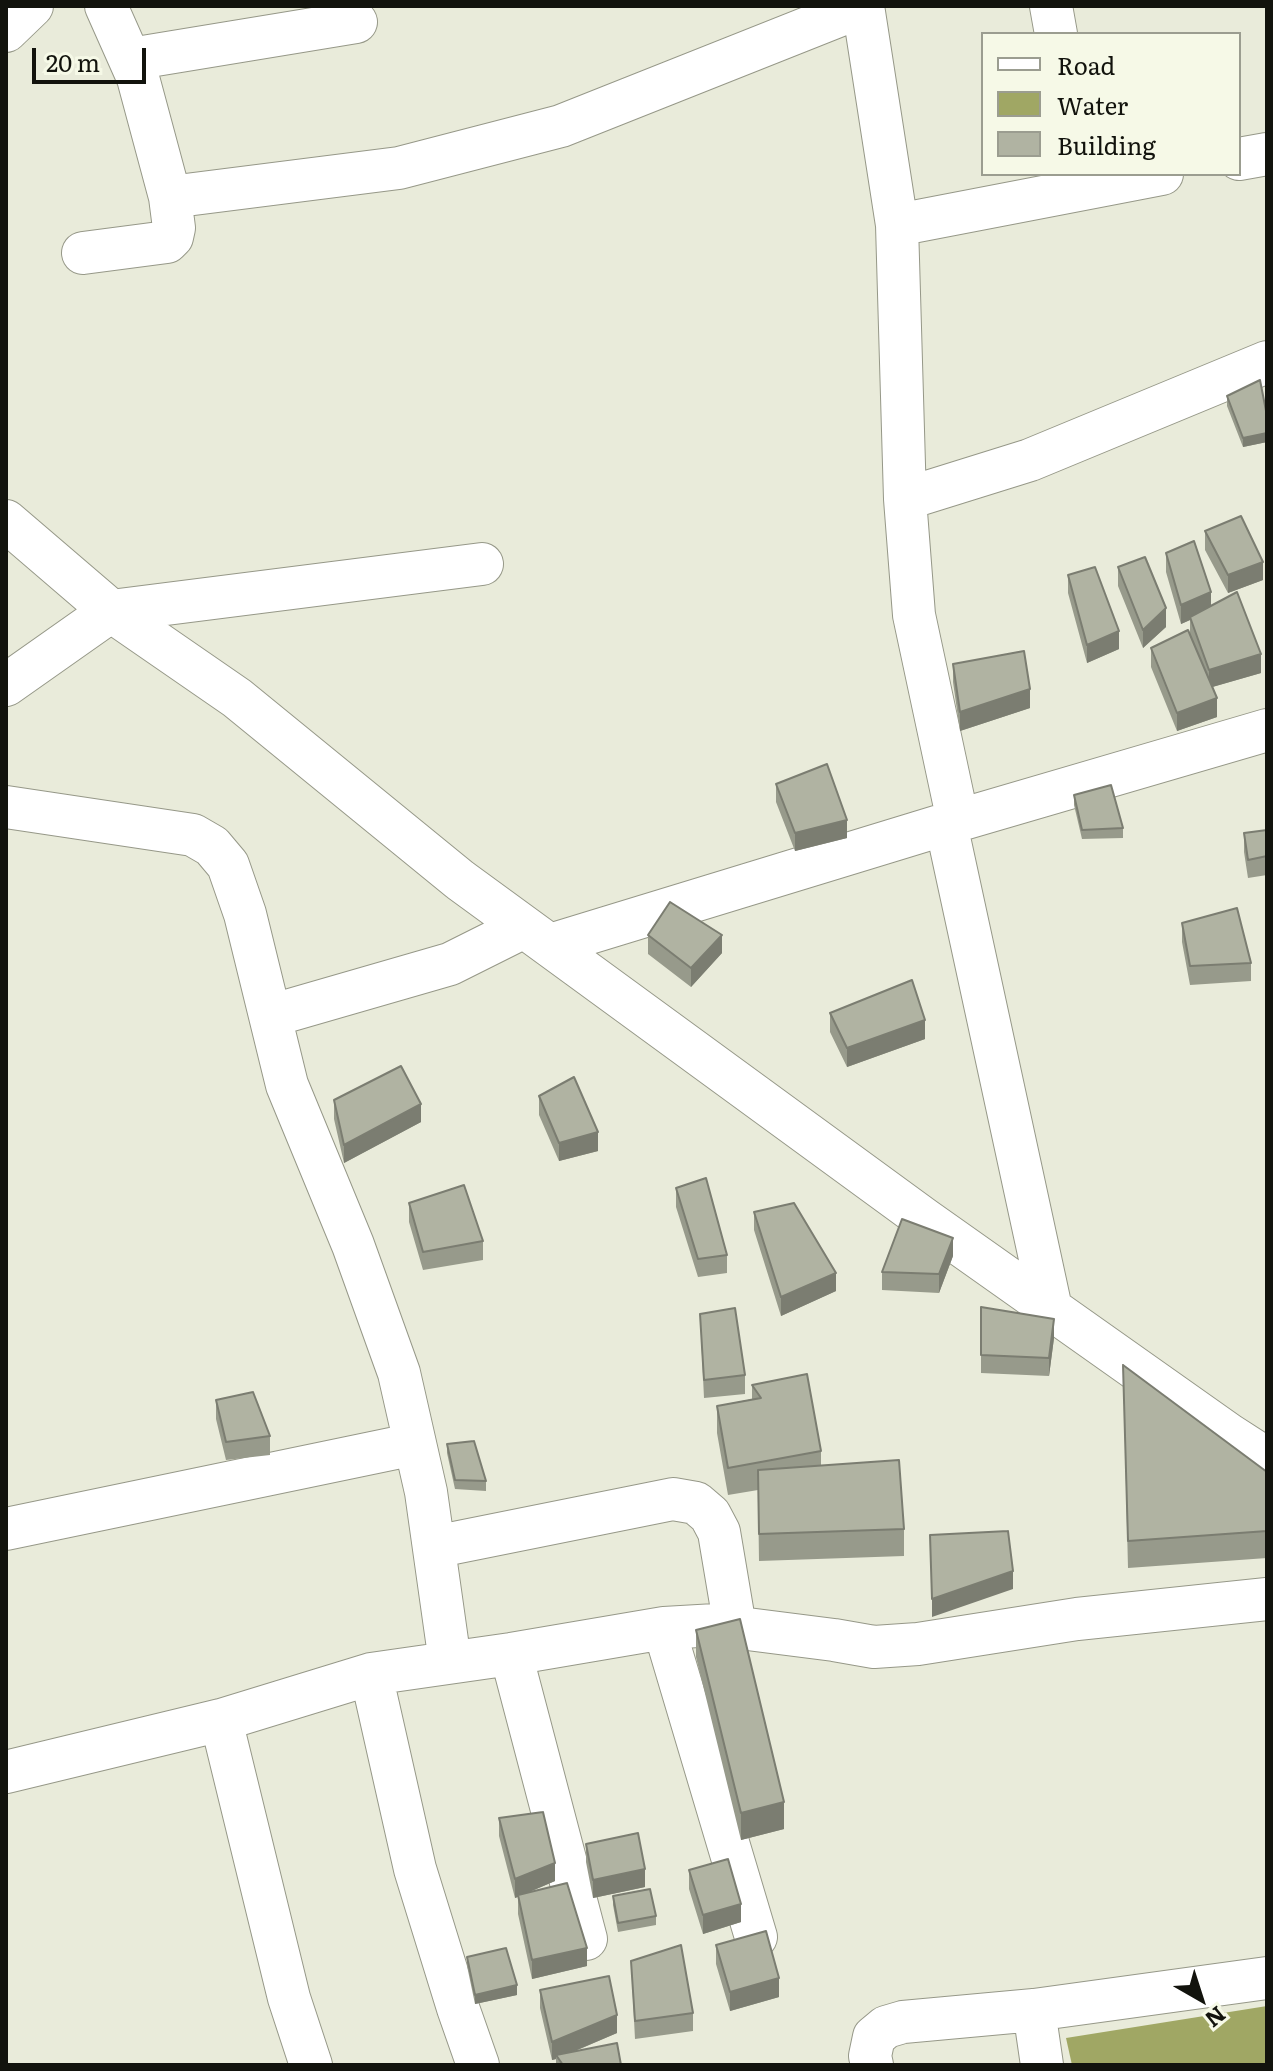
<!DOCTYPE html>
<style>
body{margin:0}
#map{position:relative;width:1273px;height:2071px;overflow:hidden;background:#e9ebda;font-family:Literata,serif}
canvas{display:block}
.frame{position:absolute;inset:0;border:8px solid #12130d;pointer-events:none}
.legend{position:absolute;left:981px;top:32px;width:260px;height:144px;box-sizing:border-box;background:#f6f9e7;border:2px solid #9b9d90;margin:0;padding:10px 14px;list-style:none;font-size:24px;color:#12130d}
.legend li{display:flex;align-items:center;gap:16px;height:40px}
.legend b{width:40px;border:2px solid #9b9d90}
.north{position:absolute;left:1161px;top:1959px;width:80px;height:80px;-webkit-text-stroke:6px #f6f9e7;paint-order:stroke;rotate:141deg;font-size:22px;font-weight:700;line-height:32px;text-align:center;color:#12130d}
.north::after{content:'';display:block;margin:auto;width:28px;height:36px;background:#12130d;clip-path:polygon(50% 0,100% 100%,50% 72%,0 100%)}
.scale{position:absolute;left:32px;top:48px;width:114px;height:36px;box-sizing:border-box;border:4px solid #12130d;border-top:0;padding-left:10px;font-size:24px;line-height:28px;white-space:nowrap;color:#12130d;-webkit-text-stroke:6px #f6f9e7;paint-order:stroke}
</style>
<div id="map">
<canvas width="1273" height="2071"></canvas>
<div class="frame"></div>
<ul class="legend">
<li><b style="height:10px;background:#fff"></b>Road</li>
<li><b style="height:22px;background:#a0a764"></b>Water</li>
<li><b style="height:22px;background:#b0b3a2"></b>Building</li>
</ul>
<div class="north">N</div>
<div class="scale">20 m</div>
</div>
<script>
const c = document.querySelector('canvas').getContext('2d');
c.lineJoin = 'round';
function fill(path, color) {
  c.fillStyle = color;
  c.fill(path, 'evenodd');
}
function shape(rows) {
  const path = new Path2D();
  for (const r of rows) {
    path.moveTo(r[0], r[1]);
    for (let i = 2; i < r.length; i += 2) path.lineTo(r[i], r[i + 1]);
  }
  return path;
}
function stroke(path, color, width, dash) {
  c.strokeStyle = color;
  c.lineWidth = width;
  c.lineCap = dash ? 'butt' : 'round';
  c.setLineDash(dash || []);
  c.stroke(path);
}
const water = shape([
 [1267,2006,1267,2065,1072,2065,1066,2038]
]);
const minor = shape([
 [106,6,138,78,170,197,399,168,561,126,863,6],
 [863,6,897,225,905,499,914,615,958,821],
 [1051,6,1056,34],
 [6,31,32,6],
 [131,59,356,22],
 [1239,159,1267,154],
 [897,225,1162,174],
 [83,253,167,242,172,237,174,228,170,197],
 [905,499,1030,460,1267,362],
 [6,521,111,611,237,698,460,880,924,1219,1228,1434,1267,1459],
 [6,685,111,611,482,564],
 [6,807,193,835,212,846,228,865,245,914,287,1085,353,1245,399,1373,426,1492,450,1662],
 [946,824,1051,1309],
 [550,945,946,824,1267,730],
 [270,1016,450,964,524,927],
 [6,1529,415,1444],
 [434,1547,673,1499,696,1503,710,1515,719,1532,735,1627],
 [664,1628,756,1937],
 [511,1654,586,1939],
 [371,1674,415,1869,458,2008,478,2065],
 [221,1720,289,1998,311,2065],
 [6,1772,221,1720,371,1674,511,1654,664,1628,716,1625,834,1640,874,1647,918,1644,1077,1619,1267,1599],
 [1034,2010,1042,2065],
 [872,2065,870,2056,874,2037,886,2027,903,2022,1034,2010,1267,1978]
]);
const wall = shape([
 [1227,396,1267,416,1267,442,1243,447,1227,406],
 [1205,531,1263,580,1228,593,1205,550],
 [1166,553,1211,606,1261,673,1212,687,1217,717,1177,731,1151,667,1151,648,1190,634,1190,620,1181,624,1166,572],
 [1118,567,1166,627,1143,648,1118,586],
 [1068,575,1119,649,1087,663,1068,593],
 [953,664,1030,708,960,731,953,682],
 [776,784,847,838,795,851,776,802],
 [1074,795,1123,828,1123,838,1082,839,1074,805],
 [1267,830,1267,875,1248,878,1244,852,1244,833],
 [1182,923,1251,963,1251,981,1190,985,1182,942],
 [648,935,722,953,691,987,648,954],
 [830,1013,925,1039,847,1067,830,1032],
 [539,1096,598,1151,559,1161,539,1115],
 [334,1100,421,1122,344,1163,334,1119],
 [676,1188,727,1255,727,1273,698,1277,676,1207],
 [409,1203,483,1241,483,1260,423,1270,409,1222],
 [754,1212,836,1291,781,1316,754,1230],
 [953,1256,939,1293,882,1290,882,1272],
 [981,1307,1054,1338,1049,1376,981,1373],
 [700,1314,745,1375,745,1394,704,1398],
 [1123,1365,1267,1472,1267,1558,1128,1568],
 [752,1385,821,1451,821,1465,904,1529,904,1556,759,1561,758,1490,728,1495,717,1433,717,1406,752,1399],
 [216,1400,270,1436,270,1455,226,1460,216,1419],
 [447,1444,486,1481,486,1491,455,1489,447,1453],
 [696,1630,784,1829,741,1840,696,1657],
 [499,1818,555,1881,525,1894,587,1966,532,1979,518,1914,518,1897,515,1898,499,1836],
 [586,1844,645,1887,593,1898,586,1862],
 [689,1870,741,1922,703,1934,689,1889],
 [613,1896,656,1916,656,1925,618,1932,613,1905],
 [716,1945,779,1997,730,2011,716,1964],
 [467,1957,517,1995,475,2004,467,1966],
 [631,1961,693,2013,693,2031,635,2039],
 [540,1990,617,2033,573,2052,621,2065,556,2065,556,2059,552,2060,540,2008]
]);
const shadedWall = shape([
 [1267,433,1267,442,1243,447,1243,438],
 [1263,562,1263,580,1228,593,1228,575],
 [1211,592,1211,611,1190,617,1190,620,1181,624,1181,605],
 [1166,608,1166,627,1143,648,1143,630],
 [1119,631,1119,649,1087,663,1087,645],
 [1261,654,1261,673,1209,688,1209,670],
 [1030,689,1030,708,960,731,960,712],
 [1217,698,1217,717,1177,731,1177,713],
 [847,820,847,838,795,851,795,833],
 [722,935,722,953,691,987,691,968],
 [925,1020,925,1039,847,1067,847,1048],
 [421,1104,421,1122,344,1163,344,1145],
 [598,1132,598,1151,559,1161,559,1143],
 [953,1238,953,1256,939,1293,939,1274],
 [836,1273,836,1291,781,1316,781,1297],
 [1054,1319,1054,1338,1049,1376,1049,1358],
 [1013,1571,1013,1589,932,1617,932,1599],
 [784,1802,784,1829,741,1840,741,1813],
 [555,1863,555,1881,515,1898,515,1879],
 [645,1869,645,1887,593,1898,593,1880],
 [741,1904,741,1922,703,1934,703,1915],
 [587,1948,587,1966,532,1979,532,1960],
 [779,1978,779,1997,730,2011,730,1992],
 [517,1985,517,1995,475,2004,475,1995],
 [617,2015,617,2033,558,2058,556,2055,556,2059,552,2060,552,2042]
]);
const building = shape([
 [1260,380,1267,416,1267,433,1243,438,1227,396,1260,380],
 [1241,516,1263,562,1228,575,1205,531,1241,516],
 [1194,541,1211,592,1181,605,1166,553,1194,541],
 [1145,557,1166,608,1143,630,1118,567,1145,557],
 [1095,567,1119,631,1087,645,1068,575,1095,567],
 [1237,592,1261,654,1209,670,1190,617,1237,592],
 [1188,630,1217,698,1177,713,1151,648,1188,630],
 [1024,651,1030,689,960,712,953,664,1024,651],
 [827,764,847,820,795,833,776,784,827,764],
 [1111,785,1123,828,1082,830,1074,795,1111,785],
 [1267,830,1267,856,1248,860,1244,833,1267,830],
 [670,902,722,935,691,968,648,935,670,902],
 [1237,908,1251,963,1190,966,1182,923,1237,908],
 [912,980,925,1020,847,1048,830,1013,912,980],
 [401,1066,421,1104,344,1145,334,1100,401,1066],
 [574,1077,598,1132,559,1143,539,1096,574,1077],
 [706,1178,727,1255,698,1259,676,1188,706,1178],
 [464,1185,483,1241,423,1252,409,1203,464,1185],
 [794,1203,836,1273,781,1297,754,1212,794,1203],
 [902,1219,953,1238,939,1274,882,1272,902,1219],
 [981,1307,1054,1319,1049,1358,981,1355,981,1307],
 [735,1308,745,1375,704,1380,700,1314,735,1308],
 [1123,1365,1267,1472,1267,1531,1128,1541,1123,1365],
 [807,1374,821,1451,728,1468,717,1406,761,1398,752,1385,807,1374],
 [253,1392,270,1436,226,1442,216,1400,253,1392],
 [474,1441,486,1481,455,1480,447,1444,474,1441],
 [899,1460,904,1529,759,1534,758,1470,899,1460],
 [1008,1531,1013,1571,932,1599,930,1535,1008,1531],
 [740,1619,784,1802,741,1813,696,1630,740,1619],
 [543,1812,555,1863,515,1879,499,1818,543,1812],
 [638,1833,645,1869,593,1880,586,1844,638,1833],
 [728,1859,741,1904,703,1915,689,1870,728,1859],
 [567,1883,587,1948,532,1960,518,1895,567,1883],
 [650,1889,656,1916,618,1923,613,1896,650,1889],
 [766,1931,779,1978,730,1992,716,1945,766,1931],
 [681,1945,693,2013,635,2021,631,1961,681,1945],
 [506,1948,517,1985,475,1995,467,1957,506,1948],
 [609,1976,617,2015,552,2042,540,1990,609,1976],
 [617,2043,621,2065,563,2065,556,2055,617,2043]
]);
fill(water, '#a0a764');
stroke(minor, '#969888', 44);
stroke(minor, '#fff', 42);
fill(wall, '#979a8b');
fill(shadedWall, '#7b7d71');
fill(building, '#b0b3a2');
stroke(building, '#7b7d71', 2);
</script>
